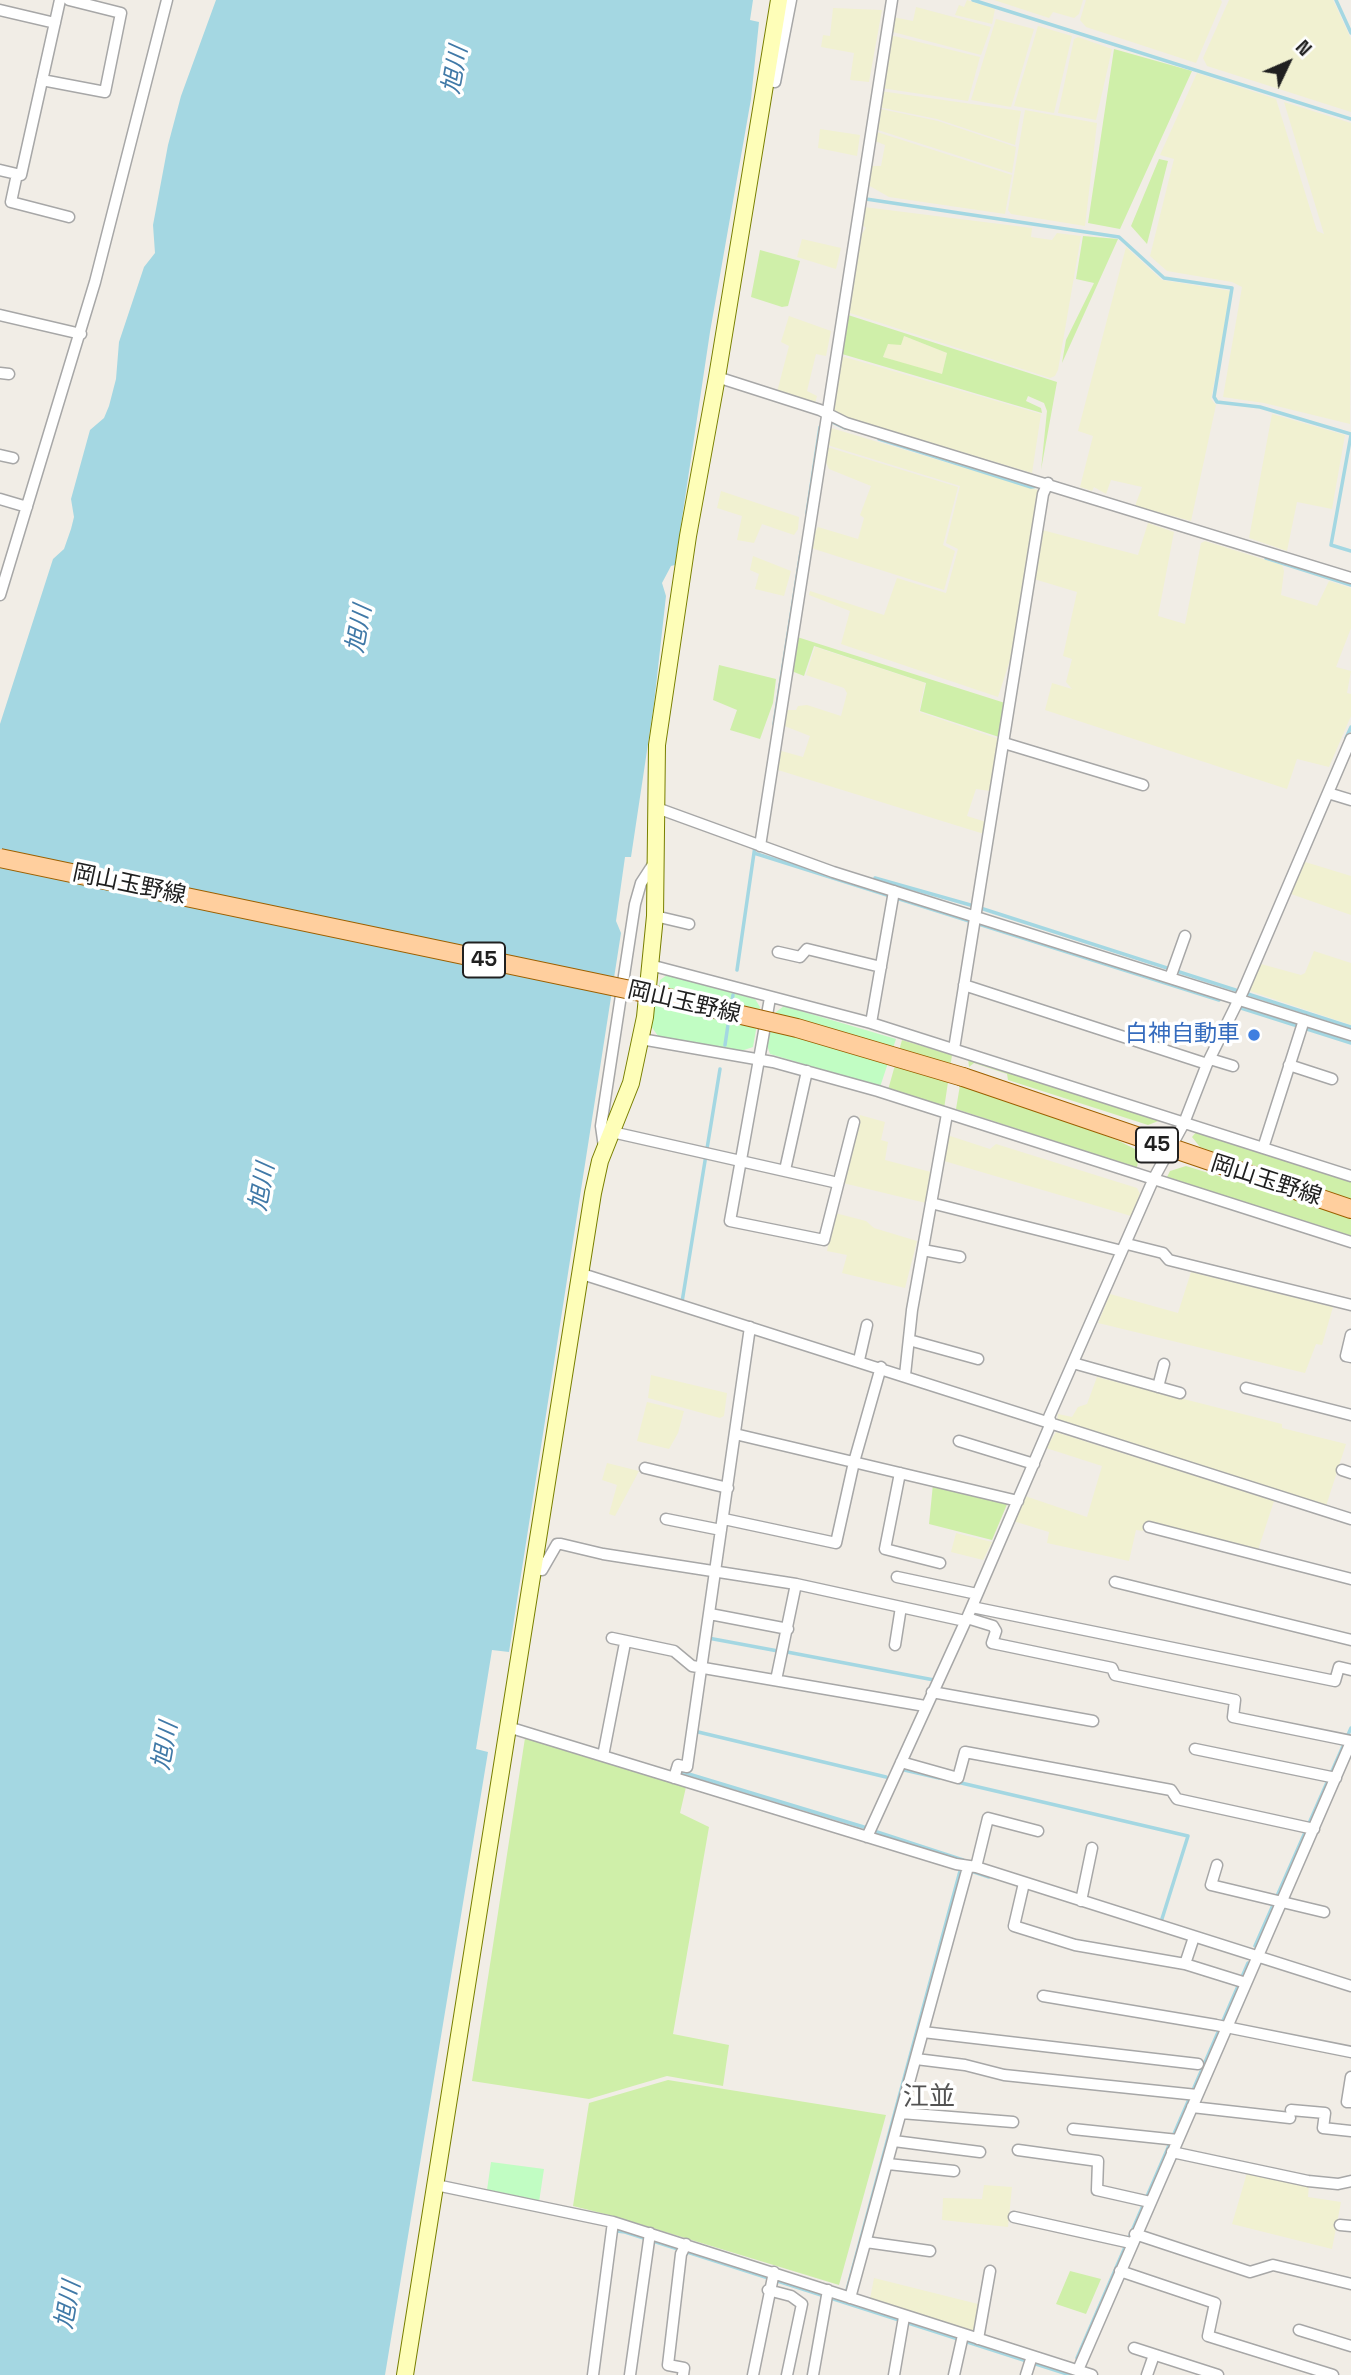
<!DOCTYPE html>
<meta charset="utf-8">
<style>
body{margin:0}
#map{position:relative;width:1351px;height:2375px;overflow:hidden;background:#f1ede6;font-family:"Space Grotesk",sans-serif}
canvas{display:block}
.north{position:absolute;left:1253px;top:28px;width:70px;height:70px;-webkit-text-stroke:5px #fff;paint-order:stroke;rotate:46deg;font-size:19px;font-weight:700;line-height:28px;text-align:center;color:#202020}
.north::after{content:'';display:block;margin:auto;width:24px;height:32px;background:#202020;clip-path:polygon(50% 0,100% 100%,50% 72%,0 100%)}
</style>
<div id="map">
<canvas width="1351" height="2375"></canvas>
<div class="north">N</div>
</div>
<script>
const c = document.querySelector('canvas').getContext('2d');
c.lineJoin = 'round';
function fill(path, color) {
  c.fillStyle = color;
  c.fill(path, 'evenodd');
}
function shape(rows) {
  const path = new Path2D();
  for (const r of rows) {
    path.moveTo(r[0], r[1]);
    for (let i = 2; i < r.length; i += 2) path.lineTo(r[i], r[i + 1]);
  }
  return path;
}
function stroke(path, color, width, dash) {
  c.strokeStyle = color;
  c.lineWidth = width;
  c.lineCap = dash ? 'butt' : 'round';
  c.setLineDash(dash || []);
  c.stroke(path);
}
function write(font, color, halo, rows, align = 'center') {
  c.font = font + ' "Space Grotesk","Noto Sans JP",sans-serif';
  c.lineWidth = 7;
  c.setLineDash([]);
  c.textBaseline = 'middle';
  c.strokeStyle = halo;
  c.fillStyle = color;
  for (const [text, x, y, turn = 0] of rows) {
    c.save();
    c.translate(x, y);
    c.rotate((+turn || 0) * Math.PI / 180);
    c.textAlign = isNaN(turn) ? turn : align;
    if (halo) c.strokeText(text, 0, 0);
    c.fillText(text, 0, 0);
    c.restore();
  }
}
const farmland = shape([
 [967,0,995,9,992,24,955,15,959,5,964,7],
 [994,0,1083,0,1079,14,1074,18,1053,12,1049,18],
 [1086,0,1221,0,1222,2,1196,63,1086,27,1080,20],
 [1229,0,1333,0,1351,39,1351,112,1207,66,1203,58],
 [916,7,991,27,981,55,889,31,893,17,913,21],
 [833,8,882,10,869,82,850,80,854,53,821,47,823,35,830,36],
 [996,19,1034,29,1011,107,971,100],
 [1038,26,1072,36,1054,113,1014,106],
 [890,35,980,57,968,101,881,88],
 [1078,37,1112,49,1096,120,1058,113,1074,39],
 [1197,73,1276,99,1317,231,1324,234,1284,102,1351,123,1350,424,1264,403,1223,397,1242,287,1232,282,1167,271,1150,256,1174,159,1160,155],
 [880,91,1021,111,1015,145,937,119,878,107],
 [881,109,938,121,1016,147,1012,173,878,130],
 [1025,110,1097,123,1085,226,1011,214,1008,210],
 [820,129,860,135,857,156,818,148],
 [877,132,1012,175,1005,214,889,197,868,185,869,166,881,166,885,145,875,141],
 [864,207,1032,228,1031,237,1052,240,1057,233,1081,236,1058,370,1055,376,1050,378,847,312,858,239,866,228,861,224],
 [802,239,841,248,836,269,797,257],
 [1126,247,1162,280,1232,291,1211,399,1216,405,1191,521,1135,506,1142,487,1111,480,1106,494,1094,487,1092,491,1080,487,1093,436,1078,431],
 [789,316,831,331,826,356,816,354,807,391,817,396,815,404,777,392,789,346,781,342],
 [904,336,947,353,942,375,883,357,887,344,895,343],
 [841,356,1041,414,1032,473,841,416,833,411,835,404,833,403],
 [1272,414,1345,435,1332,509,1297,502,1287,551,1249,538],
 [828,427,1038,490,1011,657,998,697,841,644,850,611,809,595,810,591,884,615,897,578,946,593,958,549,946,543,960,486,824,444],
 [824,446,958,487,943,545,955,551,944,590,811,548,812,537,818,527,858,539,864,518,860,515,871,486,829,469,824,458],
 [721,491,799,517,798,529,794,535,762,524,754,543,737,540,742,516,717,508],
 [1148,523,1174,532,1158,616,1185,624,1201,543,1205,541,1282,565,1284,571,1281,595,1317,606,1329,581,1351,588,1351,628,1336,667,1351,671,1347,693,1351,694,1351,716,1329,767,1297,759,1287,789,1045,710,1052,683,1072,689,1066,682,1072,659,1063,656,1077,592,1034,579,1042,530,1138,555],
 [753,556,791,571,784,596,755,589,759,574,750,570],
 [815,647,925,683,919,712,999,739,990,791,976,789,967,816,986,822,984,834,778,770,778,750,803,757,810,736,782,725,785,710,796,710,798,706,807,705,841,716,847,693,844,688,806,675],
 [1302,861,1351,876,1351,915,1291,894,1289,890],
 [1314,951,1351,963,1351,1025,1247,990,1261,964,1301,975,1305,973],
 [860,1115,885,1122,881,1140,888,1142,885,1160,931,1172,926,1203,843,1183],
 [947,1135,990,1149,996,1144,1137,1188,1140,1194,1131,1216,944,1161],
 [835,1213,866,1221,874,1228,917,1241,905,1288,842,1273,847,1255,827,1251],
 [1191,1272,1333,1307,1322,1345,1316,1344,1305,1373,1098,1323,1110,1294,1178,1313],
 [651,1375,727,1393,724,1416,720,1418,648,1398],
 [1097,1377,1282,1424,1282,1428,1346,1444,1326,1506,1057,1421,1058,1414,1072,1417,1078,1407,1087,1404],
 [647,1402,684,1411,678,1433,669,1449,637,1441],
 [1056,1432,1274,1501,1258,1550,1145,1522,1143,1531,1136,1530,1129,1561,1047,1543,1049,1532,1013,1521,1025,1496,1087,1517,1102,1466,1046,1448],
 [607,1463,639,1471,615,1516,609,1514,617,1485,602,1480],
 [956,1533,992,1542,983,1560,951,1552],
 [1247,2173,1309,2184,1308,2197,1341,2202,1332,2249,1232,2224],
 [984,2185,1012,2187,1008,2227,942,2220,943,2198,982,2199],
 [874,2278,982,2305,976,2333,870,2299]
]);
const grass = shape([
 [1114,49,1192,71,1120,229,1088,223],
 [1159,159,1168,161,1147,244,1131,226],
 [1083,236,1118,239,1062,363,1066,340,1094,283,1076,279],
 [760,250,800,261,788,306,782,307,751,297],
 [848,315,1057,382,1041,470,1047,411,1044,403,1028,396,1026,401,1041,408,1042,413,842,354],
 [904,336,947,353,942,374,883,357,888,344,901,345],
 [794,636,1005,703,999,737,920,711,926,683,814,646,804,676,789,670],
 [719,665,776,679,773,703,760,739,730,730,737,710,713,700],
 [902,1040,952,1055,944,1109,888,1090],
 [968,1058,1161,1120,1148,1125,1008,1080,1007,1074,974,1063,969,1067],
 [960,1085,1032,1107,1119,1141,1139,1151,1137,1168,956,1109],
 [1197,1131,1351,1180,1351,1201,1200,1147,1192,1137],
 [1186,1166,1351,1217,1351,1237,1167,1177,1170,1171],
 [933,1484,1008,1502,992,1540,929,1524],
 [529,1736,686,1787,680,1813,709,1827,673,2034,729,2045,723,2086,667,2076,589,2099,472,2081,525,1738],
 [668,2080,886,2115,839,2285,613,2216,573,2206,589,2103],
 [1070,2271,1101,2279,1086,2314,1056,2304]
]);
const park = shape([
 [667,975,755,999,760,1007,753,1047,738,1052,658,1036,651,1026,660,980],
 [784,1006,896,1039,880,1087,770,1054,767,1045,776,1012],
 [491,2162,544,2169,539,2202,487,2190]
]);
const water = shape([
 [216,0,753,0,750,20,759,22,751,99,710,332,675,565,671,566,662,583,666,596,654,704,631,857,625,857,616,921,621,933,509,1652,492,1650,476,1749,488,1752,385,2375,0,2375,0,724,53,559,64,549,71,529,74,517,71,499,90,430,104,418,109,406,116,379,119,342,144,267,155,253,153,225,168,145,181,96]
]);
const stream = shape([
 [973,0,1351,119],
 [1336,0,1351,33],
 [866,199,1119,237,1164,278,1232,288,1214,397,1217,402,1260,407,1351,434],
 [830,421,845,428],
 [1351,435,1331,545,1351,551],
 [879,439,1031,487,1039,486],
 [807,513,820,427],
 [1266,558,1351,585],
 [774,724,801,552],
 [1346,738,1351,727],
 [754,853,1219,1000],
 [875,878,974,906,1351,1027],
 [737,970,755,846],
 [731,1007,733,995],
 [1241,1008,1351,1043],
 [725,1045,729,1018],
 [682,1302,720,1069],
 [708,1638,778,1651],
 [787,1652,934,1680,936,1677],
 [694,1731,886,1777],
 [900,1769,939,1778],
 [683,1770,682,1772,867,1828],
 [957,1782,1188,1836,1161,1922],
 [971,1871,989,1877],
 [1255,1946,1351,1728],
 [616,2234,617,2231,625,2232,1070,2375],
 [847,2290,963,1860,874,1831],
 [1077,2358,1248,1963]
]);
const street = shape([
 [0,10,55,23],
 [42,80,105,92,121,13,69,0],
 [766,80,775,82,791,0],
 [0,170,21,175,60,0],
 [17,174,11,202,69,217],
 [0,315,81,334],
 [0,373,9,374],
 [717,377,820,410,846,423,1351,578],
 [0,455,13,458],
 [0,499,27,507],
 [0,595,95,282,167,0],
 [1004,743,1143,785],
 [1328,793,1351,800],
 [657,808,833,872,1351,1035],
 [760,846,892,0],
 [655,916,689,924],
 [778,952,800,957,807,949,881,967],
 [650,965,871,1023,1351,1176],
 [1170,978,1185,936],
 [964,985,1207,1064],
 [770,998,730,1221,824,1240,854,1122],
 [871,1023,894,891],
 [641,1039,773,1062,878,1091,1351,1242],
 [954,1049,1043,494,1048,483],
 [1210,1059,1233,1066],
 [1289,1065,1332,1079],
 [612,1132,838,1183],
 [604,1147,601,1126,635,904,641,883,654,863],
 [1263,1148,1304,1020],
 [785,1170,807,1071],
 [931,1203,1122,1251],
 [1127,1244,1163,1253,1169,1260,1351,1305],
 [923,1250,960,1257],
 [579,1273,1351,1519],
 [1351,1335,1346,1356,1351,1357],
 [909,1340,978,1359],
 [859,1360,867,1325],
 [1073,1363,1180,1393],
 [905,1375,912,1310,947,1114],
 [1158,1387,1164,1364],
 [1246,1388,1351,1415],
 [735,1434,1018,1501],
 [959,1441,1034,1464],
 [645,1468,728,1488],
 [1342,1470,1351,1473],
 [900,1473,885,1549,940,1563],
 [666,1519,721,1530],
 [724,1519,836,1543,854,1462,881,1367],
 [1149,1527,1351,1579],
 [532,1569,542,1570,557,1544,561,1544,603,1554,796,1584,776,1680],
 [897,1577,977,1594],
 [1115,1582,1351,1640],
 [796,1584,965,1621],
 [972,1607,1335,1681,1339,1667,1351,1670],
 [710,1614,788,1629],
 [967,1618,993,1626,996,1631,992,1643,1112,1668,1115,1675,1235,1700,1233,1717,1351,1741],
 [612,1638,674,1651,692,1666,925,1706],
 [895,1645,901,1607],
 [932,1692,1093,1721],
 [508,1727,956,1864,976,1867,1351,1986],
 [1195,1749,1336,1778],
 [603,1756,625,1643],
 [901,1762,958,1778,965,1752,1171,1790,1177,1799,1314,1829],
 [674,1778,678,1765,687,1767,750,1327],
 [867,1837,967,1618,1051,1423,1049,1417,1154,1178,1184,1123,1207,1064,1243,991,1351,739],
 [1217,1865,1211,1885,1324,1912],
 [976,1867,988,1818,1038,1831],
 [1024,1883,1014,1926,1075,1945,1185,1964,1246,1983],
 [1081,1901,1092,1848],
 [1185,1964,1194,1937],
 [1043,1996,1216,2025,1351,2052],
 [923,2032,1198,2064],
 [916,2059,965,2065,1004,2075,1197,2095],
 [1351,2077,1347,2102,1351,2102],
 [1192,2107,1290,2118],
 [1291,2110,1325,2113,1323,2128,1351,2131],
 [901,2113,1013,2122],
 [1073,2129,1178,2140],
 [894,2141,980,2152],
 [1018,2150,1098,2161,1097,2190,1150,2202],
 [1172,2152,1308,2181,1338,2184,1351,2181],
 [888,2164,954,2171],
 [436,2185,613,2222,1092,2375],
 [1014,2217,1131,2243],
 [1340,2225,1351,2226],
 [1135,2234,1250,2272,1273,2265,1351,2284],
 [866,2242,930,2251],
 [1120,2271,1215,2303,1208,2336,1333,2375],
 [768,2290,791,2296,802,2304,787,2375],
 [850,2298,968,1867],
 [1299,2330,1351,2346],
 [978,2339,990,2271],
 [1134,2348,1218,2375],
 [1078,2370,1351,1742],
 [593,2375,613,2222],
 [630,2375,650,2233],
 [683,2375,684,2368,668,2365,681,2254,686,2244],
 [753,2375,774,2272],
 [813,2375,828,2290],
 [894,2375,904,2317],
 [954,2375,963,2335],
 [1026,2375,1032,2356],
 [1147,2375,1154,2355]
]);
const secondary = shape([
 [405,2375,593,1193,600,1161,631,1083,645,1017,655,916,657,745,688,536,717,377,779,0]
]);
const primary = shape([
 [963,1077,1351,1209]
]);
const primaryBridge = shape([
 [0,858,664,997,797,1028,963,1077]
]);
const markers = [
 [1254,1035,7,"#3f7fe0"]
];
const shields = [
 [484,960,42],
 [1157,1145,42]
];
const shieldNames = [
 ["45",484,960],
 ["45",1157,1145]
];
const streetNames = [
 ["岡山玉野線",129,885,12],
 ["岡山玉野線",684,1003,13],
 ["岡山玉野線",1266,1181,18]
];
const shopNames = [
 ["白神自動車",1240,1035]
];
const waterNames = [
 ["旭川",456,70,-80],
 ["旭川",360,629,-80],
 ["旭川",263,1187,-80],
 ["旭川",166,1746,-80],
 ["旭川",69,2305,-80]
];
const quarterNames = [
 ["江並",929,2098]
];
fill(farmland, '#f1f1d1');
fill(grass, '#cfefa9');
fill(park, '#c1fdc3');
fill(water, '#a4d7e2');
stroke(stream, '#a4d7e2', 3.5);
stroke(street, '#a7a7a7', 13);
stroke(secondary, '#787f00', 18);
stroke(primary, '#9d6000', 20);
stroke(street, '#fff', 10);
stroke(secondary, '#fefeb8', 16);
stroke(primary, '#ffcf9e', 18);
stroke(primaryBridge, '#9d6000', 20, []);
stroke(primaryBridge, '#ffcf9e', 18);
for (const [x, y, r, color] of markers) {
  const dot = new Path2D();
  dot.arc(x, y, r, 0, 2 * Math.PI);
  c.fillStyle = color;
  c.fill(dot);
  stroke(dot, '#fff', 2.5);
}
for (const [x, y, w] of shields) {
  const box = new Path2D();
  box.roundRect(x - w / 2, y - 17.5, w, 35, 5);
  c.fillStyle = '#fff';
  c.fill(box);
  stroke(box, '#202020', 2);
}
write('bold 21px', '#202020', null, shieldNames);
write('23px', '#202020', '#fff', streetNames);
write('23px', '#366cbe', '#fff', shopNames, 'right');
write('italic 24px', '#4079a7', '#fff', waterNames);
write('26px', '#535353', '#fff', quarterNames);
</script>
